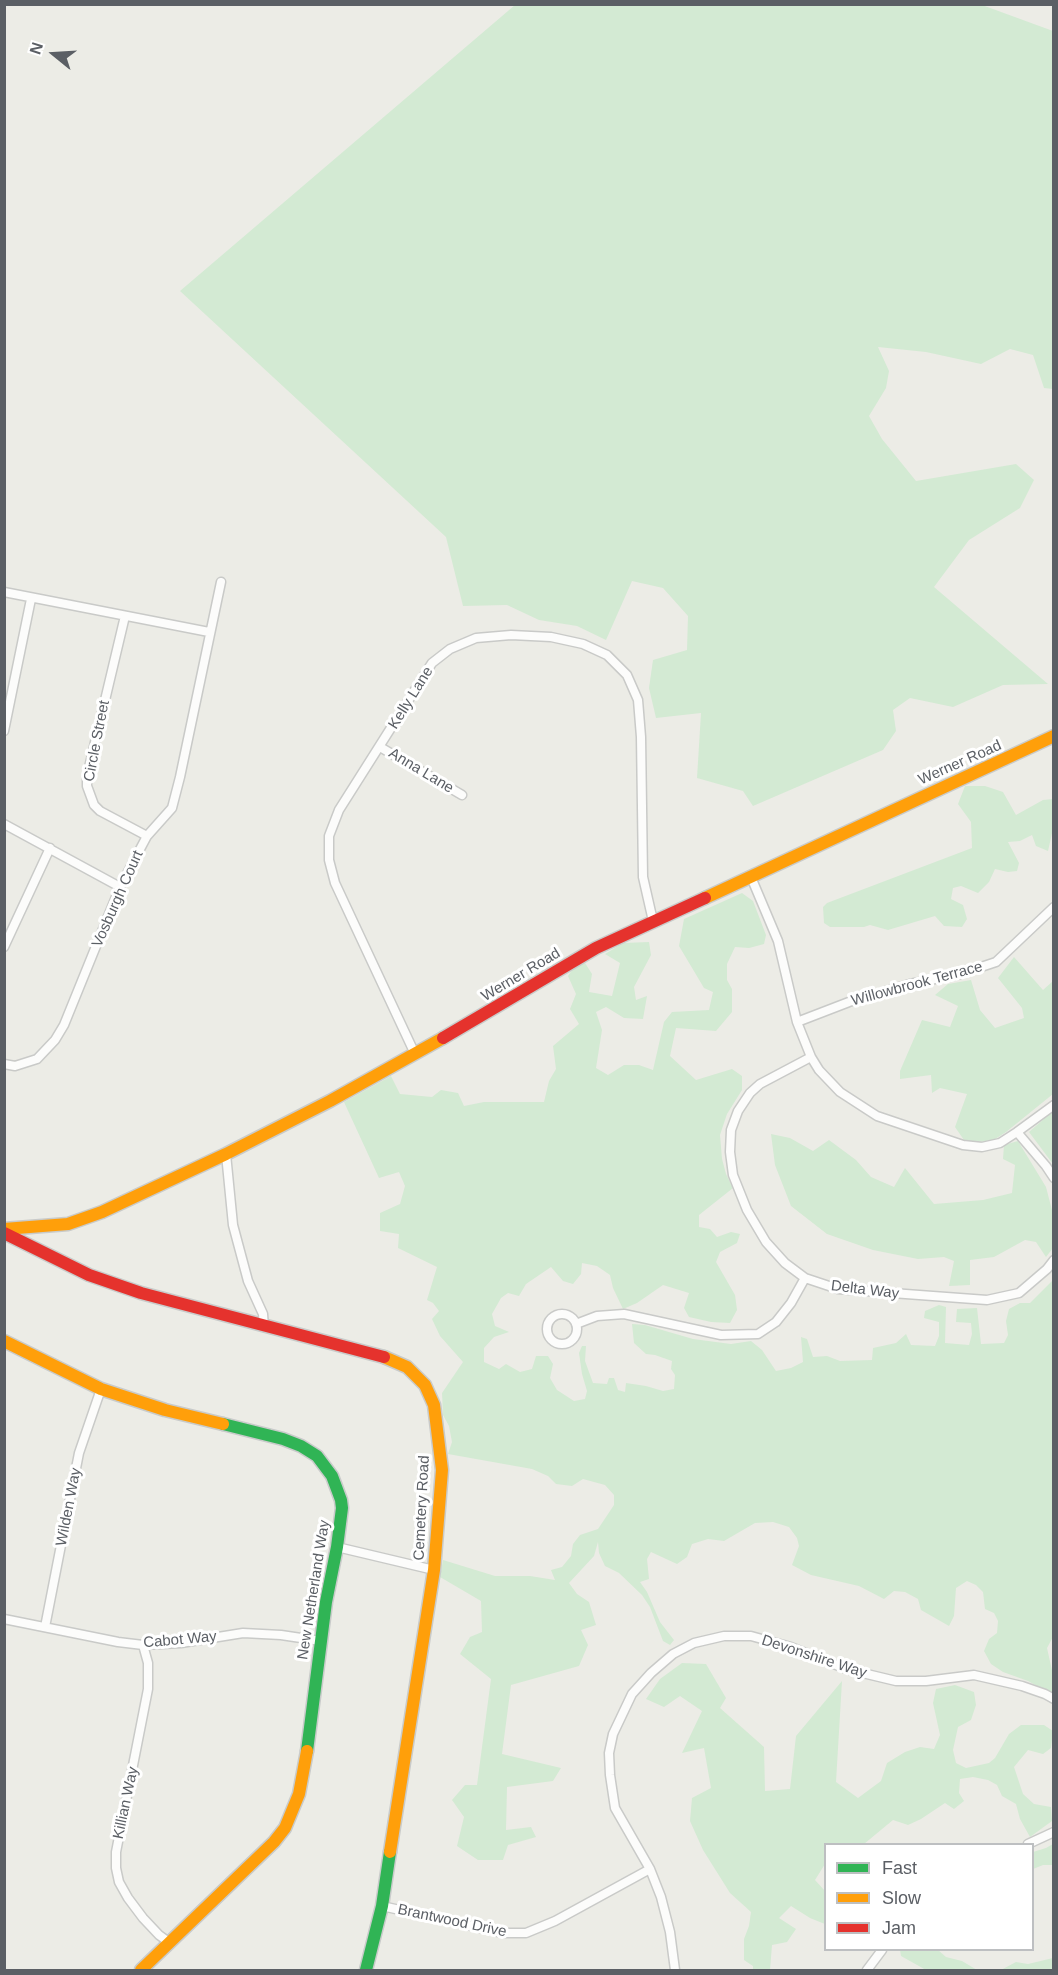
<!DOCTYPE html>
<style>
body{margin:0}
#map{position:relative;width:1058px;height:1975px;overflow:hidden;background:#ecece6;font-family:Helvetica,sans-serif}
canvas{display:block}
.frame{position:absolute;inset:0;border:6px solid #5b5f65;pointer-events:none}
.legend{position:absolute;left:824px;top:1843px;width:210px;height:108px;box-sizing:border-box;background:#fff;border:2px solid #bdbfc1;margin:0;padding:8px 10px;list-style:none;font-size:18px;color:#5b5f65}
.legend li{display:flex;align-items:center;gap:12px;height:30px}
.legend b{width:30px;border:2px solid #bdbfc1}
.north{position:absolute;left:24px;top:24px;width:60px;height:60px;-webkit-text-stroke:4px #fff;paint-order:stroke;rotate:288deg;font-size:16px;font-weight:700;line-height:24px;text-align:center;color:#5b5f65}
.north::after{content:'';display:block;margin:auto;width:21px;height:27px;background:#5b5f65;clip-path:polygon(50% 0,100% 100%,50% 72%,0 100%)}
</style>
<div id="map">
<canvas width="1058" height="1975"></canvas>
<div class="frame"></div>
<ul class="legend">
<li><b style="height:8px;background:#30b455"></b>Fast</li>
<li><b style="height:8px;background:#ff9f0a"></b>Slow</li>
<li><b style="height:8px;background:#e5322d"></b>Jam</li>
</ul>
<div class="north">N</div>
</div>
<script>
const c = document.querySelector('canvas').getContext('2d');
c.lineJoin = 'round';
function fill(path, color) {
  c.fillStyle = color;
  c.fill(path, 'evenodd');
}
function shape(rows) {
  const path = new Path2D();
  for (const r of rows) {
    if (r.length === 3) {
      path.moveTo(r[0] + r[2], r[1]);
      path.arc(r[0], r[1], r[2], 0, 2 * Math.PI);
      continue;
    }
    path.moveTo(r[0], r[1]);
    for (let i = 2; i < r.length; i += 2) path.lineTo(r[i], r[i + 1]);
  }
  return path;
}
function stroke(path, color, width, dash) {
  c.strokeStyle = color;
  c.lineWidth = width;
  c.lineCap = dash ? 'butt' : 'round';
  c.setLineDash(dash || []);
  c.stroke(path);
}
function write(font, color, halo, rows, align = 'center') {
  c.font = font + ' Helvetica,sans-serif';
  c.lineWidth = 6;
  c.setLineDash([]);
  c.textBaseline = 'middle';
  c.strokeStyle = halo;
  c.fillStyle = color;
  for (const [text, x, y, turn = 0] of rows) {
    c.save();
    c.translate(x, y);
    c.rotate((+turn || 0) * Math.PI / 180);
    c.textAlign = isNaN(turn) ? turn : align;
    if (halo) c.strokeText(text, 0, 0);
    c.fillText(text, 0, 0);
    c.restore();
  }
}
const green = shape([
 [515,5,982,5,1053,31,1053,389,1044,388,1033,355,1010,349,981,364,926,352,878,347,889,371,886,388,869,416,882,439,916,481,1016,464,1034,480,1020,508,969,540,934,587,1048,684,1003,685,953,707,910,698,893,710,896,731,883,750,753,806,743,791,697,778,701,713,656,718,649,688,653,660,687,650,688,616,663,588,632,581,606,640,577,626,539,620,507,605,463,606,446,537,180,291],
 [965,786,985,786,1003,792,1016,815,1043,800,1053,799,1053,829,1048,851,1036,846,1032,835,1020,841,1008,842,1019,863,1017,871,1008,872,995,869,989,882,978,893,961,886,953,888,951,899,963,905,967,919,962,927,944,926,935,916,888,930,870,925,864,927,830,927,824,923,823,907,827,903,972,848,971,822,958,804],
 [742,893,753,901,766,935,764,944,749,948,735,947,727,964,727,980,732,989,732,1012,716,1031,676,1028,670,1056,696,1080,732,1069,742,1076,742,1090,727,1114,720,1135,722,1159,726,1174,733,1188,699,1215,699,1227,710,1229,717,1237,731,1232,740,1234,737,1243,720,1252,716,1262,735,1295,737,1310,730,1323,711,1322,689,1317,684,1308,689,1293,663,1285,637,1303,623,1309,613,1288,610,1275,597,1266,582,1263,581,1274,573,1284,563,1281,551,1267,526,1284,519,1296,508,1293,501,1298,492,1314,495,1326,509,1332,494,1337,484,1348,484,1362,499,1369,506,1364,520,1372,532,1369,536,1356,548,1356,553,1364,550,1378,557,1390,574,1401,585,1399,587,1391,582,1374,579,1353,582,1346,586,1346,585,1361,593,1383,607,1384,609,1378,614,1378,618,1390,625,1392,626,1383,646,1386,663,1391,674,1389,675,1375,671,1369,672,1361,655,1355,646,1354,634,1343,632,1324,645,1325,693,1339,731,1344,751,1341,762,1350,776,1371,791,1368,803,1362,801,1337,807,1339,813,1357,827,1356,840,1361,872,1360,873,1348,896,1343,906,1334,911,1345,935,1346,939,1336,939,1322,924,1318,925,1311,939,1305,946,1307,945,1343,969,1345,972,1334,971,1323,956,1322,957,1309,977,1308,981,1344,1004,1343,1008,1335,1006,1321,1009,1309,1020,1303,1030,1303,1053,1280,1054,1635,1047,1648,1053,1675,1053,1693,1046,1691,1028,1681,1003,1672,991,1664,984,1651,989,1639,997,1633,998,1621,994,1613,985,1609,983,1592,976,1585,967,1581,956,1588,954,1616,949,1626,921,1610,918,1599,905,1592,894,1591,884,1599,859,1586,811,1575,792,1565,799,1546,797,1538,789,1527,773,1522,755,1523,724,1541,708,1539,692,1544,687,1557,677,1564,651,1552,647,1559,649,1579,640,1582,647,1592,660,1622,674,1640,670,1645,663,1641,650,1607,642,1595,619,1573,605,1566,599,1553,598,1542,594,1556,569,1583,577,1594,589,1602,596,1625,581,1630,588,1645,579,1666,511,1685,502,1754,561,1768,553,1781,507,1787,506,1830,531,1827,536,1837,508,1845,503,1860,478,1860,457,1846,464,1817,452,1800,465,1785,477,1785,491,1679,460,1654,470,1637,482,1632,481,1601,440,1577,443,1560,495,1576,530,1576,555,1580,551,1570,562,1567,571,1556,573,1544,580,1535,598,1529,614,1505,614,1495,605,1485,583,1479,572,1486,556,1484,548,1476,532,1469,448,1454,452,1442,449,1426,443,1415,442,1393,463,1362,440,1336,432,1319,439,1311,433,1303,427,1300,437,1267,398,1248,399,1234,380,1231,380,1213,400,1204,405,1186,399,1172,379,1178,344,1102,391,1076,400,1094,432,1097,441,1090,458,1093,464,1106,484,1102,544,1102,549,1081,556,1069,553,1046,579,1024,570,1009,576,994,568,976,574,967,585,963,592,974,589,992,612,996,620,963,605,954,623,943,649,942,651,955,634,987,636,1000,647,996,643,1019,624,1018,606,1007,596,1012,602,1030,596,1068,608,1075,624,1065,639,1065,653,1070,664,1022,672,1012,709,1010,713,992,704,988,679,946,684,919],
 [1014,957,1043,990,1053,981,1053,1094,1006,1132,992,1141,975,1142,964,1140,955,1127,967,1094,940,1088,932,1093,931,1075,900,1079,900,1071,922,1020,950,1027,958,1006,935,995,948,984,971,980,980,1010,995,1028,1024,1018,1022,1008,998,978],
 [1053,1111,1053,1164,1029,1132],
 [771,1134,790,1138,813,1151,829,1140,856,1160,871,1177,894,1187,905,1168,934,1204,983,1200,1012,1193,1015,1165,1003,1159,1004,1145,1018,1141,1046,1187,1053,1214,1053,1248,1046,1257,1036,1242,1025,1240,994,1257,970,1260,970,1285,949,1286,954,1261,944,1257,918,1259,873,1250,827,1234,791,1206,775,1165],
 [682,1663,706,1664,726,1698,720,1708,764,1747,765,1791,790,1789,796,1736,842,1681,836,1782,858,1798,881,1781,887,1763,905,1752,920,1747,934,1749,940,1735,933,1703,936,1689,955,1685,974,1692,976,1705,971,1720,958,1727,953,1750,956,1763,966,1768,989,1763,995,1758,1009,1734,1021,1725,1044,1725,1053,1731,1051,1748,1043,1754,1028,1750,1014,1767,1023,1794,1034,1804,1051,1807,1052,1821,1030,1837,1020,1819,1016,1804,1002,1796,997,1785,988,1780,973,1777,960,1779,959,1793,964,1801,954,1809,945,1803,921,1819,908,1825,893,1820,864,1844,826,1844,825,1864,815,1880,825,1891,825,1924,810,1918,791,1906,779,1918,796,1929,787,1942,772,1945,770,1970,753,1970,753,1966,744,1960,744,1939,749,1926,751,1912,730,1893,703,1850,690,1821,692,1798,711,1788,704,1748,682,1753,702,1711,680,1696,664,1707,646,1699,660,1679],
 [1053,1844,1053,1865,1043,1865,1033,1869,1033,1852,1046,1848],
 [900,1950,938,1950,946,1957,962,1961,977,1970,926,1970,901,1956],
 [1053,1958,1053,1970,1001,1970,1016,1962,1028,1964]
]);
const street = shape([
 [4,592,209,632],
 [125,616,87,776,87,786,94,805,100,811,147,836],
 [4,731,31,599],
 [380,747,462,795],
 [4,824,120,887],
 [751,877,778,941,797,1022,811,1057,819,1070,840,1092,877,1116,963,1145,982,1147,1000,1143,1017,1132,1054,1105],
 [4,947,50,848],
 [797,1022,849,1002,910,984,960,974,996,962,1054,907],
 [415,1054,335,883,329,860,329,836,339,810,432,663,450,649,476,638,511,635,551,637,583,644,607,655,627,675,638,700,641,737,643,877,653,921],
 [811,1057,760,1084,750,1093,738,1111,731,1130,730,1152,733,1175,747,1210,766,1242,785,1263,805,1278,838,1289,987,1300,1019,1293,1047,1269,1054,1260],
 [4,1064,15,1066,37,1059,55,1040,64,1025,120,887,147,836,172,808,180,777,221,582],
 [1017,1132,1046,1166,1054,1178],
 [226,1154,233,1225,248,1281,263,1314,264,1327],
 [562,1329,15],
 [576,1324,597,1316,624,1314,721,1335,758,1334,776,1322,791,1303,805,1278],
 [337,1547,434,1570],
 [4,1619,118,1642,143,1645,181,1643,243,1633,281,1635,321,1641],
 [45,1627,79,1453,101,1389],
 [143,1645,148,1663,148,1689,116,1852,116,1868,119,1882,128,1898,143,1918,159,1935,170,1943],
 [1028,1844,1054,1832],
 [382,1906,502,1933,526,1933,555,1921,650,1869],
 [675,1970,670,1932,661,1897,650,1869,615,1808,610,1775,609,1753,613,1734,632,1694,651,1673,673,1654,694,1643,724,1636,751,1636,791,1647,846,1669,896,1681,926,1681,974,1675,1022,1686,1045,1694,1054,1699],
 [867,1970,882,1950]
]);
const fast = shape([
 [223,1424,283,1439,301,1446,317,1456,332,1476,341,1500,342,1508,337,1547,326,1602,307,1751],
 [366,1970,382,1906,390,1852]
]);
const slow = shape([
 [705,898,1054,736],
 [4,1229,68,1224,102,1212,226,1154,330,1101,443,1038],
 [4,1341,101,1389,165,1410,223,1424],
 [384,1357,407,1367,425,1385,434,1405,442,1470,434,1570,390,1852],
 [141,1970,274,1842,285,1828,299,1794,307,1751]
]);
const jam = shape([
 [443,1038,596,948,705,898],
 [4,1233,89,1275,141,1293,384,1357]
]);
const streetNames = [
 ["Kelly Lane",411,698,-58],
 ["Circle Street",97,741,-79],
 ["Werner Road",960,763,-24],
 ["Anna Lane",421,771,31],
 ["Vosburgh Court",118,899,-66],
 ["Werner Road",521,975,-31],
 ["Willowbrook Terrace",917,984,-15],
 ["Delta Way",865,1290,7],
 ["Wilden Way",69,1507,-79],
 ["Cemetery Road",422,1508,-87],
 ["New Netherland Way",314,1590,-81],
 ["Cabot Way",180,1640,-5],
 ["Devonshire Way",814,1657,18],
 ["Killian Way",126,1803,-78],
 ["Brantwood Drive",452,1921,12]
];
fill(green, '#d3ead3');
stroke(street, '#c9cac8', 11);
stroke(fast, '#c9cbca', 15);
stroke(slow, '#c9cbca', 15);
stroke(jam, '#c9cbca', 15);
stroke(street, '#fcfcfb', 8);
stroke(fast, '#30b455', 12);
stroke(slow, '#ff9f0a', 12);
stroke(jam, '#e5322d', 12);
write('15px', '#5b5f65', '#fff', streetNames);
</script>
